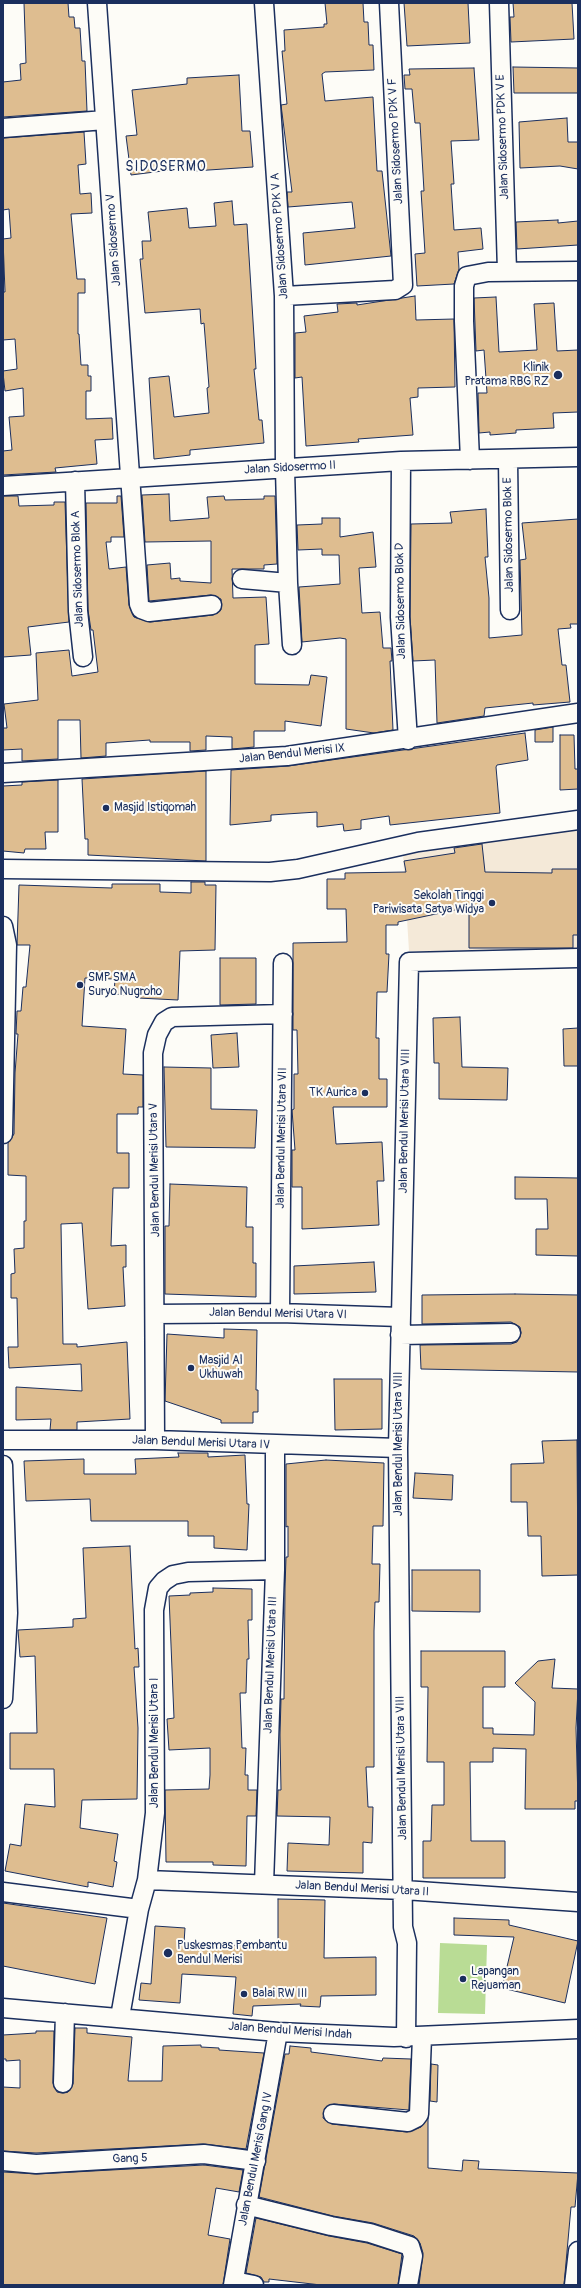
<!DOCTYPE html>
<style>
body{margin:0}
#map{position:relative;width:581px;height:2288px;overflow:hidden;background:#fdfcf7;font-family:Pangolin,sans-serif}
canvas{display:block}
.frame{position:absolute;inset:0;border:4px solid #1b2f5e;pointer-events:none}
</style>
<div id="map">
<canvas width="581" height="2288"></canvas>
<div class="frame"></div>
</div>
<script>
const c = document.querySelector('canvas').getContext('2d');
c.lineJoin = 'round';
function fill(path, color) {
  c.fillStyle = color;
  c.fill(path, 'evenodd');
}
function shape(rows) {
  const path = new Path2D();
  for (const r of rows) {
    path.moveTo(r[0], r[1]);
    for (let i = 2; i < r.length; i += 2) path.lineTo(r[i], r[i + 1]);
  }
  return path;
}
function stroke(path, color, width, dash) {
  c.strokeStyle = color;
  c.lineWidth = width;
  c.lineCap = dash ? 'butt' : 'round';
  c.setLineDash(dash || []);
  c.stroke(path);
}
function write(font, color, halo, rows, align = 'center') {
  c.font = font + ' Pangolin,sans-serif';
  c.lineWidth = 4;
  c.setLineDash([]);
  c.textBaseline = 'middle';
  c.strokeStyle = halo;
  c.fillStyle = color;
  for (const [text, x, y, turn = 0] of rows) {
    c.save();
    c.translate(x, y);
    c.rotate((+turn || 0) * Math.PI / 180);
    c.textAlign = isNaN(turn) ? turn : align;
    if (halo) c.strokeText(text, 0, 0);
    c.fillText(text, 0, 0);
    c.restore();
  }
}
const built = shape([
 [578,820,578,953,409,951,403,855]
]);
const green = shape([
 [440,1943,487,1945,485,2014,438,2013]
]);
const building = shape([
 [24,3,68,3,69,17,74,17,75,28,80,28,82,61,85,61,87,111,3,117,3,82,21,80,20,64,26,63,24,3],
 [325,3,363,3,364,22,368,22,369,45,373,45,374,70,325,72,322,74,325,101,373,97,377,171,382,171,391,256,305,265,303,233,355,228,352,202,288,207,287,192,292,192,281,105,287,104,282,51,285,51,284,30,324,27,324,24,327,24,325,3],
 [404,3,468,3,470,43,407,46,404,3],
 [513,3,572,3,574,39,511,42,510,17,514,17,513,3],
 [513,67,578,68,578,93,514,93,513,67],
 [474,68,479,140,451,141,454,184,451,184,454,230,481,228,483,249,458,252,459,269,454,284,417,286,415,254,425,253,421,191,424,191,420,123,415,123,412,89,405,89,404,75,410,75,409,69,474,68],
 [239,75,242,131,250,131,253,167,194,171,194,167,131,175,126,136,137,135,132,90,187,84,187,78,239,75],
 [567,118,568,142,578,142,578,169,560,166,520,168,519,122,567,118],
 [84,132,86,164,78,165,80,194,91,193,92,213,71,214,77,279,85,279,85,293,78,293,78,334,79,334,81,365,88,365,88,376,91,376,91,391,86,391,86,419,112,418,113,439,95,440,97,464,55,468,56,472,3,475,3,451,12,450,9,417,24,416,23,388,5,391,3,373,3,371,17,369,15,339,3,340,3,292,5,292,3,239,11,238,9,209,3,210,3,138,84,132],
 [232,201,234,225,247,224,256,369,254,369,259,420,262,420,264,443,190,450,190,455,154,459,149,378,169,376,174,417,209,413,207,388,209,387,204,323,201,324,200,309,145,313,140,259,143,259,142,241,151,241,148,212,187,208,189,228,216,226,214,203,232,201],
 [558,220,558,223,578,221,578,245,517,249,516,222,558,220],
 [415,296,416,320,454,319,455,387,418,388,418,397,410,398,413,435,358,439,359,442,306,446,302,377,295,378,295,333,306,332,304,316,338,312,337,304,357,303,357,305,415,296],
 [496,297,499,352,537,350,534,304,554,303,557,351,578,350,578,412,553,413,554,428,516,430,516,433,490,435,490,432,479,433,478,393,487,393,484,350,476,351,474,298,496,297],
 [169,494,170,521,209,518,207,497,224,496,225,500,264,499,264,496,275,496,277,564,264,565,264,569,232,569,233,598,266,597,269,644,255,645,255,684,309,685,311,675,327,677,321,726,285,721,285,731,254,731,254,747,232,749,232,737,206,736,206,750,190,751,190,742,150,742,150,740,106,743,106,756,81,758,80,720,58,720,58,759,22,761,22,749,3,750,3,728,7,728,4,704,38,700,36,653,69,650,72,676,98,672,93,630,91,630,88,610,86,503,117,503,117,496,121,496,124,537,111,537,111,542,106,542,109,569,126,567,129,605,134,617,150,622,213,615,221,610,221,599,211,595,149,601,147,565,170,563,171,579,180,578,180,581,211,583,211,541,145,542,142,495,169,494],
 [3,496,18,496,19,506,54,505,54,502,65,502,69,622,28,627,31,655,3,657,3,496],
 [486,509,488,557,485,557,489,598,489,638,522,635,520,560,526,559,522,523,578,519,578,624,570,624,571,628,558,629,562,665,566,665,570,702,533,705,533,703,485,708,484,716,437,723,435,660,413,661,410,617,411,524,452,523,450,512,486,509],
 [322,518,340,518,340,537,373,532,376,567,359,568,362,613,380,612,383,648,391,648,392,661,390,661,393,730,374,733,346,729,346,639,340,638,302,642,299,587,340,584,339,555,322,555,322,549,298,550,297,525,322,524,322,518],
 [553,727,553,742,535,742,535,730,553,727],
 [525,733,528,760,497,765,496,767,500,813,390,825,389,816,361,820,361,829,344,831,343,824,317,827,317,812,271,815,271,821,230,825,231,770,288,766,525,733],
 [560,735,574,735,575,769,578,769,578,789,560,790,560,735],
 [206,771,206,861,88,855,88,839,85,839,82,779,206,771],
 [58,780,58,832,45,832,46,849,25,849,24,853,3,851,3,786,22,785,22,782,58,780],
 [482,844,485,872,552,873,552,869,578,869,578,935,573,935,573,948,469,948,469,907,398,922,398,925,386,925,386,954,389,954,387,992,377,992,376,1038,379,1038,379,1079,387,1079,387,1107,333,1107,336,1144,382,1142,384,1181,377,1181,379,1225,302,1229,302,1187,292,1187,292,1150,295,1150,292,1110,294,1109,294,1074,298,1074,297,1030,293,1030,293,943,347,942,346,909,327,909,327,879,345,879,345,873,406,872,404,861,455,853,454,848,482,844],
 [191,882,205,882,205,885,216,885,215,950,180,951,178,1000,138,998,138,996,114,994,115,979,85,978,82,1026,126,1029,123,1074,143,1075,143,1107,138,1107,138,1114,117,1114,117,1153,129,1153,129,1188,113,1188,111,1246,126,1245,126,1267,123,1267,125,1306,88,1309,82,1223,61,1224,63,1344,77,1344,77,1347,127,1342,130,1419,77,1422,77,1430,50,1430,51,1419,16,1420,16,1387,82,1391,81,1364,9,1368,8,1347,18,1347,17,1298,11,1298,11,1274,15,1273,14,1249,24,1248,24,1221,26,1221,26,1176,8,1175,8,1143,14,1134,15,1073,18,1034,16,1034,17,1011,21,1011,23,987,26,987,30,945,17,945,19,885,112,888,112,884,160,884,160,892,191,893,191,882],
 [220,958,256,958,256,1004,220,1005,220,958],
 [460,1017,462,1067,508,1068,507,1100,439,1099,439,1063,434,1063,433,1018,460,1017],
 [578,1028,578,1066,564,1066,563,1029,578,1028],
 [237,1033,239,1067,213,1068,211,1035,237,1033],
 [164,1067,211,1068,211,1109,257,1110,255,1148,166,1147,164,1067],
 [515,1177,578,1178,578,1256,536,1255,536,1229,548,1229,547,1199,515,1199,515,1177],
 [170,1184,247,1187,246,1227,253,1227,253,1263,256,1263,256,1297,165,1294,165,1226,169,1226,170,1184],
 [374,1262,376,1292,294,1294,294,1266,374,1262],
 [515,1294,578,1295,578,1372,421,1369,420,1345,511,1344,517,1342,521,1333,520,1327,511,1322,422,1324,422,1295,515,1294],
 [224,1329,257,1330,256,1390,258,1390,258,1412,253,1412,253,1423,221,1423,221,1420,165,1401,167,1334,224,1338,224,1329],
 [334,1379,382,1379,382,1429,335,1430,334,1379],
 [577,1440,578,1575,542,1576,541,1536,528,1536,527,1502,511,1502,511,1464,544,1463,542,1441,577,1440],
 [178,1453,208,1453,208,1457,245,1455,247,1504,249,1504,247,1550,214,1548,214,1536,188,1536,188,1521,91,1521,90,1499,26,1501,24,1461,84,1459,84,1474,136,1474,135,1459,179,1457,178,1453],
 [326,1460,384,1463,383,1526,373,1526,372,1564,380,1564,379,1602,375,1602,374,1631,374,1767,366,1767,368,1807,373,1807,372,1843,363,1842,363,1873,287,1871,288,1843,329,1845,330,1817,277,1816,278,1790,281,1790,280,1735,281,1699,284,1699,285,1588,286,1557,288,1557,288,1526,286,1527,286,1464,326,1460],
 [415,1473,453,1475,452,1500,413,1498,415,1473],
 [130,1546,135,1649,138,1648,139,1667,134,1667,138,1728,137,1799,82,1800,80,1828,118,1834,114,1861,117,1862,113,1887,88,1882,88,1887,5,1871,10,1844,21,1846,25,1804,55,1807,54,1769,10,1769,10,1733,37,1733,35,1656,20,1657,18,1630,73,1627,73,1619,86,1618,83,1548,130,1546],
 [412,1570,480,1570,480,1612,412,1611,412,1570],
 [213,1588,252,1589,252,1620,248,1620,249,1659,247,1659,246,1693,240,1693,242,1748,246,1748,245,1775,248,1775,248,1790,257,1790,256,1816,247,1816,246,1866,213,1865,213,1862,166,1862,165,1790,209,1789,210,1775,210,1748,169,1750,167,1719,174,1718,169,1596,190,1595,190,1593,213,1592,213,1588],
 [421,1651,505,1651,505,1687,483,1687,483,1728,493,1728,493,1734,534,1735,535,1702,515,1683,538,1661,555,1659,552,1688,578,1689,576,1728,578,1801,575,1801,575,1809,525,1809,526,1749,493,1748,493,1762,470,1762,471,1841,505,1841,505,1878,423,1878,423,1841,431,1841,432,1805,444,1805,444,1762,427,1762,428,1687,421,1687,421,1651],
 [278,1899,325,1900,324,1958,376,1957,376,1995,321,1996,320,2007,300,2006,301,2004,253,2006,252,2016,233,2014,236,1977,182,1974,180,2003,139,2000,141,1983,151,1984,155,1926,185,1928,184,1943,278,1947,278,1899],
 [3,1903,107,1918,95,1984,3,1966,3,1903],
 [454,1918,509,1920,509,1925,578,1941,565,2003,502,1988,514,1937,454,1935,454,1918],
 [75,2028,87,2028,87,2033,132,2037,128,2081,162,2081,163,2046,201,2045,201,2047,219,2048,219,2050,264,2053,246,2149,203,2144,36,2153,3,2151,3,2087,20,2088,20,2060,6,2061,6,2059,3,2059,3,2035,36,2033,36,2031,54,2031,53,2083,57,2092,63,2093,68,2092,73,2084,75,2028],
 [290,2046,311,2048,311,2052,382,2061,383,2058,411,2059,409,2110,334,2104,325,2108,323,2118,332,2124,407,2132,421,2127,428,2118,428,2168,462,2171,463,2160,479,2161,478,2169,578,2173,575,2207,571,2207,564,2285,419,2285,423,2253,420,2243,414,2236,373,2223,333,2216,259,2197,285,2054,289,2054,290,2046],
 [431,2064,438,2065,437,2102,430,2101,431,2064],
 [204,2165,243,2170,239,2192,216,2188,208,2235,230,2239,223,2285,3,2285,3,2172,37,2174,204,2165],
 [256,2218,329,2236,367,2243,402,2254,398,2285,321,2285,269,2279,269,2282,264,2282,261,2277,246,2273,256,2218]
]);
const minor = shape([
 [97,3,139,604,141,609,149,612,212,605],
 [499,3,507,271],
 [3,128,105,120],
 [284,296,395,290,403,285,389,3],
 [470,460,464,321,464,286,467,276,488,272,578,271],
 [508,460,510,610],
 [401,461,400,617,408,740],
 [75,481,78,611,83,657],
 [3,486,401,461,578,457],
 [242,579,288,583,285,469,284,296,264,3],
 [288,583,292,645],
 [3,773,287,756,578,713],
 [3,869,270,872,298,869,418,842,578,820],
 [3,926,7,945,3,1134],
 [280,1313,283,963],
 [156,1314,280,1313,400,1317],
 [400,1335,511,1333],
 [3,1440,155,1440,398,1448],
 [155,1440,153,1053,157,1035,164,1022,172,1017,283,1014],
 [3,1465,8,1613,3,1699],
 [147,1880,404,1890,578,1902],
 [264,1884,275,1570,275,1445],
 [3,1892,139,1909],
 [3,2008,278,2032,394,2037,578,2029],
 [120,2017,139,1909,147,1880,155,1813,154,1610,158,1588,164,1581,173,1575,188,1572,275,1570],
 [406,2038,407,1943,403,1927,398,1448,409,962,578,958],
 [63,2083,65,2013],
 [333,2114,408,2122,416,2118,419,2114,422,2037],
 [3,2161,36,2164,204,2154,256,2161],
 [246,2205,331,2226,370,2233,410,2246,413,2256,408,2285],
 [234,2281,254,2285],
 [233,2285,278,2032],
 [574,2285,578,2251]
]);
const markers = [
 [558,375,5,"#1b2f5e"],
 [106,808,4,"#1b2f5e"],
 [492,903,4,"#1b2f5e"],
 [80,985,4,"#1b2f5e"],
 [365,1093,4,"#1b2f5e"],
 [191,1368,4,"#1b2f5e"],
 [168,1953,5,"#1b2f5e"],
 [463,1979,4,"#1b2f5e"],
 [244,1994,4,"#1b2f5e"]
];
const streetNames = [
 ["Jalan Sidosermo PDK V E",503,137,-92],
 ["Jalan Sidosermo PDK V F",396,141,-93],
 ["Jalan Sidosermo PDK V A",280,236,-94],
 ["Jalan Sidosermo V",114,240,-94],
 ["Jalan Sidosermo II",290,468,-3],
 ["Jalan Sidosermo Blok E",509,535,-91],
 ["Jalan Sidosermo Blok A",78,569,-92],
 ["Jalan Sidosermo Blok D",401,601,-91],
 ["Jalan Bendul Merisi IX",292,754,-6],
 ["Jalan Bendul Merisi Utara VIII",405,1121,-89],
 ["Jalan Bendul Merisi Utara VII",282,1138,-89],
 ["Jalan Bendul Merisi Utara V",155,1170,-91],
 ["Jalan Bendul Merisi Utara VI",278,1314,1],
 ["Jalan Bendul Merisi Utara IV",201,1443,2],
 ["Jalan Bendul Merisi Utara VIII",399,1444,-90],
 ["Jalan Bendul Merisi Utara III",271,1665,-88],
 ["Jalan Bendul Merisi Utara I",155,1743,-90],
 ["Jalan Bendul Merisi Utara VIII",402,1768,-91],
 ["Jalan Bendul Merisi Utara II",362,1889,3],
 ["Jalan Bendul Merisi Indah",290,2031,4],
 ["Gang 5",130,2159,-2],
 ["Jalan Bendul Merisi Gang IV",256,2159,-79]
];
const poiNames = [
 ["Klinik",549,368,"right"],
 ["Pratama RBG RZ",549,382,"right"],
 ["Masjid Istiqomah",114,808],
 ["Sekolah Tinggi",484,896,"right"],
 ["Pariwisata Satya Widya",484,910,"right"],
 ["SMP SMA",88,978],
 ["Suryo Nugroho",88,992],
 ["TK Aurica",357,1093,"right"],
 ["Masjid Al",199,1361],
 ["Ukhuwah",199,1375],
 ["Puskesmas Pembantu",177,1946],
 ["Bendul Merisi",177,1960],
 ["Lapangan",471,1972],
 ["Rejuaman",471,1986],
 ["Balai RW III",252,1994]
];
const quarterNames = [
 ["SIDOSERMO",166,167]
];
fill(built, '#f4e9d8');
fill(green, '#b9dc95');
fill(building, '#debd90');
stroke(building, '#1b2f5e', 1);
stroke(minor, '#1b2f5e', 21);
stroke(minor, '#fdfcf7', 18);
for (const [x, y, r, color] of markers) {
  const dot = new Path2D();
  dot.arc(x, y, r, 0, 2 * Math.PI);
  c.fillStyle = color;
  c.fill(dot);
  stroke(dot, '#fdfcf7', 1.5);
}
write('12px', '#1b2f5e', '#fdfcf7', streetNames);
write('12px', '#1b2f5e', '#fdfcf7', poiNames, 'left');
c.letterSpacing = '1px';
write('14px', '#1b2f5e', '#fdfcf7', quarterNames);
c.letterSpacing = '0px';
</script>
